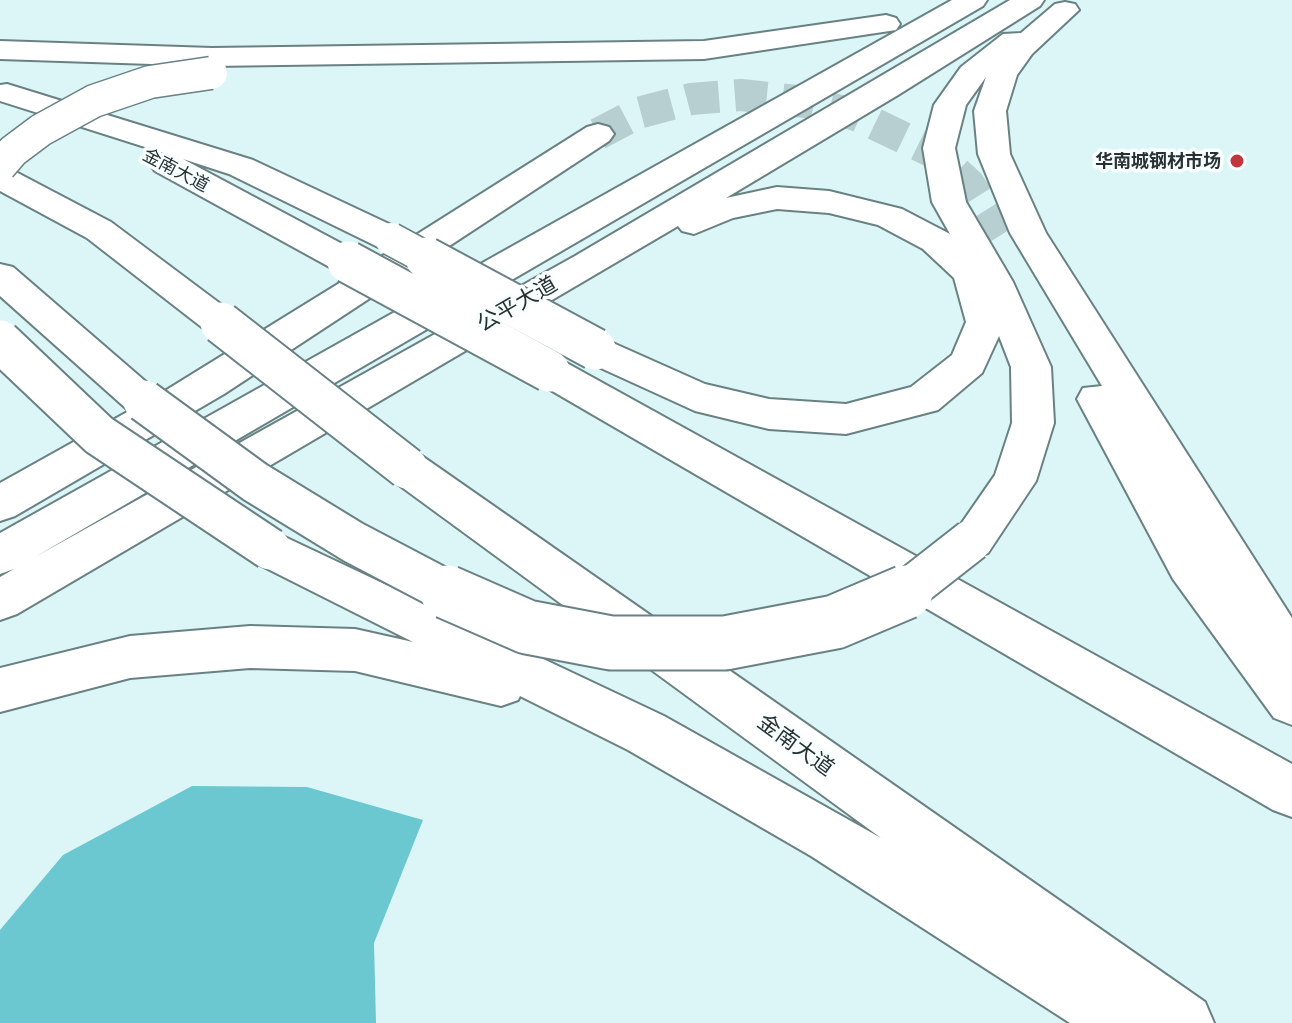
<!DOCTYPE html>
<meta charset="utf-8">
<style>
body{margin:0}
canvas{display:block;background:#dcf6f8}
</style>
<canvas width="1292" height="1023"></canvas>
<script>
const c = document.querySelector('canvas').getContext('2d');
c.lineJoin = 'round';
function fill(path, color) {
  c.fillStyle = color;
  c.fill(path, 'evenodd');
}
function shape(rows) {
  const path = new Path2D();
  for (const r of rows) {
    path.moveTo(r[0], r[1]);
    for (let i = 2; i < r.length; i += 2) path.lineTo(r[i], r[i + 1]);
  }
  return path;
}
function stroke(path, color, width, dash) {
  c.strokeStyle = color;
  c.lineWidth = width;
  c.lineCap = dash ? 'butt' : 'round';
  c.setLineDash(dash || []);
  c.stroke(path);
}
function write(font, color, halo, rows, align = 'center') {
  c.font = font + ' Barlow,"Noto Sans SC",sans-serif';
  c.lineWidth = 7;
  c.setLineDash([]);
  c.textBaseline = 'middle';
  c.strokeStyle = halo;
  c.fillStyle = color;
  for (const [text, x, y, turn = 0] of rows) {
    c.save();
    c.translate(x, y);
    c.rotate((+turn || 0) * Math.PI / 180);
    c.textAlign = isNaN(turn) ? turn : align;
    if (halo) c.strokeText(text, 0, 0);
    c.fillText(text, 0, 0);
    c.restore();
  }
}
const forest = shape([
 [192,786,307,787,423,820,374,943,376,1023,0,1023,0,930,63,855]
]);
const majorTunnel = shape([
 [598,134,638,113,691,99,741,95,806,102,856,115,935,153,969,184,1001,235]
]);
const major = shape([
 [952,0,987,0,983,6,35,557,575,256,1010,0,1044,0,1040,6,898,95,726,198,777,187,829,191,902,209,950,234,932,202,923,148,934,105,961,67,1003,34,1021,33,1055,4,1065,2,1075,4,1079,10,1032,54,1017,75,1006,111,1010,154,1046,233,1292,618,1292,725,1274,718,1173,579,1077,399,1083,388,1102,386,1010,233,978,154,974,111,986,77,966,105,955,148,966,202,1013,282,1051,367,1054,423,1036,481,988,553,972,558,956,553,950,540,995,475,1012,423,1011,367,999,336,982,373,938,410,846,434,769,429,695,411,581,359,576,349,581,339,595,335,705,384,769,399,846,404,911,387,952,355,966,322,954,278,923,249,878,225,829,213,777,209,733,218,694,234,682,231,678,226,17,614,0,620,0,577,14,569,0,574,0,533,952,0],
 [886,15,896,18,900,24,896,30,704,59,212,66,0,59,0,41,212,48,704,41,886,15],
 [7,84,253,160,404,231,408,240,587,127,598,124,609,127,614,134,609,141,224,394,15,516,0,521,0,483,129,411,0,296,0,264,13,267,160,394,359,271,348,274,335,270,155,171,150,164,155,157,167,154,0,101,0,85,7,84],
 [183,159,229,174,378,247,392,250,362,269,366,262,361,254,183,159],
 [0,167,12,170,111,222,234,314,240,323,234,332,221,336,208,332,87,238,0,191,0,167],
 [549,357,563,361,1292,764,1292,817,1273,810,535,381,529,371,535,361,549,357],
 [407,452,422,456,1205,1002,1214,1023,1070,1023,811,856,628,750,520,696,518,700,501,706,355,671,250,668,130,678,0,712,0,668,130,636,250,626,355,629,413,642,254,562,247,549,254,536,270,530,664,716,881,838,392,480,386,468,392,456,407,452]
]);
const majorBridgeFar2 = shape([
 [0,166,13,151,41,130,94,101,150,82,211,73],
 [391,239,430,260]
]);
const majorBridgeFar1 = shape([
 [426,258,595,349],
 [348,262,549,371],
 [221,323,407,468],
 [0,341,99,435,270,549],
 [144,401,255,482,353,542,452,594],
 [903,594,972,540]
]);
const majorBridge = shape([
 [447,592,527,627,611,643,725,643,835,622,906,592]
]);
const markers = [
 [1237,161,8,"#c4343c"]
];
const farPoinames = [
 ["华南城钢材市场",1221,161]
];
const farStreetnames = [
 ["金南大道",176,170,28]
];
const streetNames = [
 ["公平大道",517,304,-30],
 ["金南大道",796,745,36]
];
fill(forest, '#6bc8d0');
stroke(majorTunnel, '#b8cfd1', 32, [32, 16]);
stroke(major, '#698183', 4);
fill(major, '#fff');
stroke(majorBridgeFar2, '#698183', 35, []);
stroke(majorBridgeFar1, '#698183', 45, []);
stroke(majorBridge, '#698183', 57, []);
stroke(majorBridgeFar2, '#fff', 32);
stroke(majorBridgeFar1, '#fff', 41);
stroke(majorBridge, '#fff', 53);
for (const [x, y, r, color] of markers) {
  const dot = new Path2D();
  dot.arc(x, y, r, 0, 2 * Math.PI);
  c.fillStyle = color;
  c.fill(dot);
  stroke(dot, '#f9feff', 3);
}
write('bold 18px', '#283233', '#f9feff', farPoinames, 'right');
write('18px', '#283233', '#f9feff', farStreetnames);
write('22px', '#283233', '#f9feff', streetNames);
</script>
